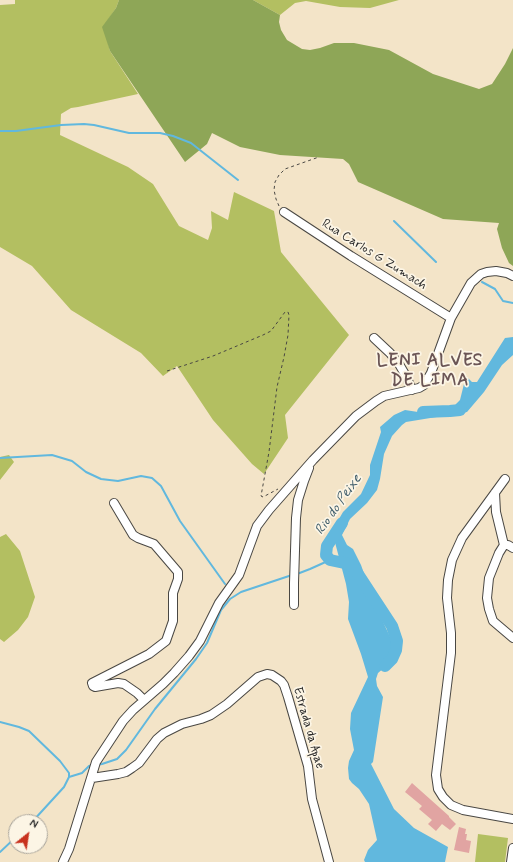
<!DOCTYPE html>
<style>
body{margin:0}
#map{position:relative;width:513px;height:862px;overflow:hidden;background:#f3e4c8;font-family:Mynerve,sans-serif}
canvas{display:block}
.north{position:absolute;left:8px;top:814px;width:40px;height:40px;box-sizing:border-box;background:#fcf5e5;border:1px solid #a8a49b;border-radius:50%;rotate:30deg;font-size:11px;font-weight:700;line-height:16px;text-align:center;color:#2b2b2b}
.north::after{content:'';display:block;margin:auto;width:14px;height:18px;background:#c8321e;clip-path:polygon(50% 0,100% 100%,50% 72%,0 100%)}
</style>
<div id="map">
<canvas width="513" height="862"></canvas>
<div class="north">N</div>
</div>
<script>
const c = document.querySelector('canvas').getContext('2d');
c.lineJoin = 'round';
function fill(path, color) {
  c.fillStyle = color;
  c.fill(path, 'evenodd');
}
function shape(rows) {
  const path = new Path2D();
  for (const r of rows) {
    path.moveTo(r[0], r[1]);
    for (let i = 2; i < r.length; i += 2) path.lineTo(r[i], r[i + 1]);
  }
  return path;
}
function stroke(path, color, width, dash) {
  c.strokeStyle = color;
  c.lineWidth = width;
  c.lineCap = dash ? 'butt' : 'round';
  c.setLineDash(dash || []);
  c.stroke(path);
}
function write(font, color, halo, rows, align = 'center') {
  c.font = font + ' Mynerve,sans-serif';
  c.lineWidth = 3.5;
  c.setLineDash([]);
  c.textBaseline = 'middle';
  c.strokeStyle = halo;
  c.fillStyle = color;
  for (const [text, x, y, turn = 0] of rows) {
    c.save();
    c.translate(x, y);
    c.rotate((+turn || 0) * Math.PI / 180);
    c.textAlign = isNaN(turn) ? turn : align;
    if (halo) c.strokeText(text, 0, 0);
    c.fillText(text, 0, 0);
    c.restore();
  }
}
const green = shape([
 [15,0,119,0,116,8,104,26,110,51,138,94,78,107,71,108,61,114,60,135,128,167,153,184,179,226,208,240,212,228,211,211,228,220,234,192,274,211,281,252,349,335,285,415,288,438,264,474,252,464,213,420,177,366,163,376,141,353,71,310,32,266,0,247,0,5,15,4],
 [253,0,399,0,370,8,340,7,306,1,295,3,280,15],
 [9,455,14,462,0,480,0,457],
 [6,534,20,551,35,597,28,617,18,630,4,642,0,639,0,537],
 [478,834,508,838,505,862,475,862]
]);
const forest = shape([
 [119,0,253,0,280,15,279,22,281,30,287,40,302,49,310,50,320,48,334,43,354,43,389,50,433,74,479,89,492,84,505,64,513,48,513,266,509,263,502,248,497,229,499,223,443,219,358,182,349,164,343,159,280,155,240,147,212,133,207,144,185,162,110,51,102,27,116,8]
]);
const water = shape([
 [513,337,513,355,502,365,484,392,467,412,406,422,402,425,392,436,384,454,380,479,377,490,367,503,350,519,342,535,347,545,353,549,361,565,376,607,393,643,394,656,391,662,378,673,376,679,377,686,383,697,373,762,371,764,394,809,414,828,448,847,445,862,365,862,364,860,368,850,377,840,369,804,359,789,352,783,349,779,348,768,349,761,354,750,350,729,351,713,368,677,361,654,348,619,349,602,346,584,332,531,343,512,361,494,370,475,370,465,381,432,380,427,394,415,405,410,418,412,429,409,440,412,446,411,453,407,460,400,466,376,472,382,477,382,505,338]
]);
const stream = shape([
 [0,131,16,131,61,125,84,124,94,125,129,133,160,133,173,136,191,143,238,180],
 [394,221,436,262],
 [482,282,495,289,503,301,513,303],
 [0,458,52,455,72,461,86,472,101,479,118,481,141,476,152,478,161,486,180,521,225,584],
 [297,574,310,569,330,560],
 [0,722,19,727,29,731,60,761,69,773,69,777,64,787,32,822],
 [97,765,102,764,117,759,126,750,155,709,196,659,207,643,221,610,230,599,241,592,292,575],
 [69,777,82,773,89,766,92,765],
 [0,852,16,837]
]);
const river = shape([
 [423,412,450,411,460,410,461,408],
 [342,523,327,546,326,555,330,560,349,564,354,568,392,626,397,641,396,650,392,659,385,666]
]);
const building = shape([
 [412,783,449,816,449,817,456,824,450,830,442,824,436,831,428,824,432,820,419,809,422,806,405,792],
 [459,827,466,829,465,834,467,834,466,840,471,841,469,853,454,850]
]);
const path = shape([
 [279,206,276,199,274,190,275,182,279,175,285,169,319,157],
 [167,371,213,356,263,335,271,331,285,312,288,312,289,315,288,335,284,357,277,387,269,452,261,496,263,497,278,489]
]);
const street = shape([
 [284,212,351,256,451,318],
 [374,338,390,353,399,364,406,376,412,390],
 [505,479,462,538,452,560,448,580,447,598,451,633,451,653,436,775,438,789,443,797,451,805,463,810,513,819],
 [495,493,496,512,504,545],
 [114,503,133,535,138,538,154,544,178,572,178,579,173,593,173,621,166,641,149,654,92,683,93,686,95,687,118,683,124,684,137,693,144,700],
 [513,548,508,545,504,545,499,553,489,578,487,598,489,609,493,621,513,638],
 [294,605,294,583,296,518,298,500,304,481,309,468],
 [92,778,118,774,126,772,132,768,139,763,157,739,164,733,182,724,201,719,211,715,227,704,258,677,267,674,272,675,281,681,284,685,288,697,308,766,312,799,329,862],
 [63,862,69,849,96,762,123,721,133,710,163,684,174,673,189,656,200,641,219,603,239,575,257,526,269,510,313,460,356,416,376,401,384,396,419,388,424,385,431,373,451,318,471,283,481,274,487,272,496,271,507,273,513,276],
 [511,862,513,848]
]);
const streetNames = [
 ["Rua Carlos G Zumach",374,255,32],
 ["Estrada da Apae",308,728,74]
];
const waterNames = [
 ["Rio do Peixe",339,505,-55]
];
const districtNames = [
 ["LENI ALVES",430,361],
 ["DE LIMA",430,381]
];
fill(green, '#b3bf61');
fill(forest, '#8ea657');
fill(water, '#61b8de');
stroke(stream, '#61b8de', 2);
stroke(river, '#61b8de', 12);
fill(building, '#e1a4a2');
stroke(street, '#494743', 10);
stroke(path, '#494743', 1, [3, 3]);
stroke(street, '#fff', 8);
write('13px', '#2b2b2b', '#fcf5e5', streetNames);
write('italic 14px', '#3e5c6a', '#fcf5e5', waterNames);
c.letterSpacing = '1px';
write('bold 17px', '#6b5555', '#fcf5e5', districtNames);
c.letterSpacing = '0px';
</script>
